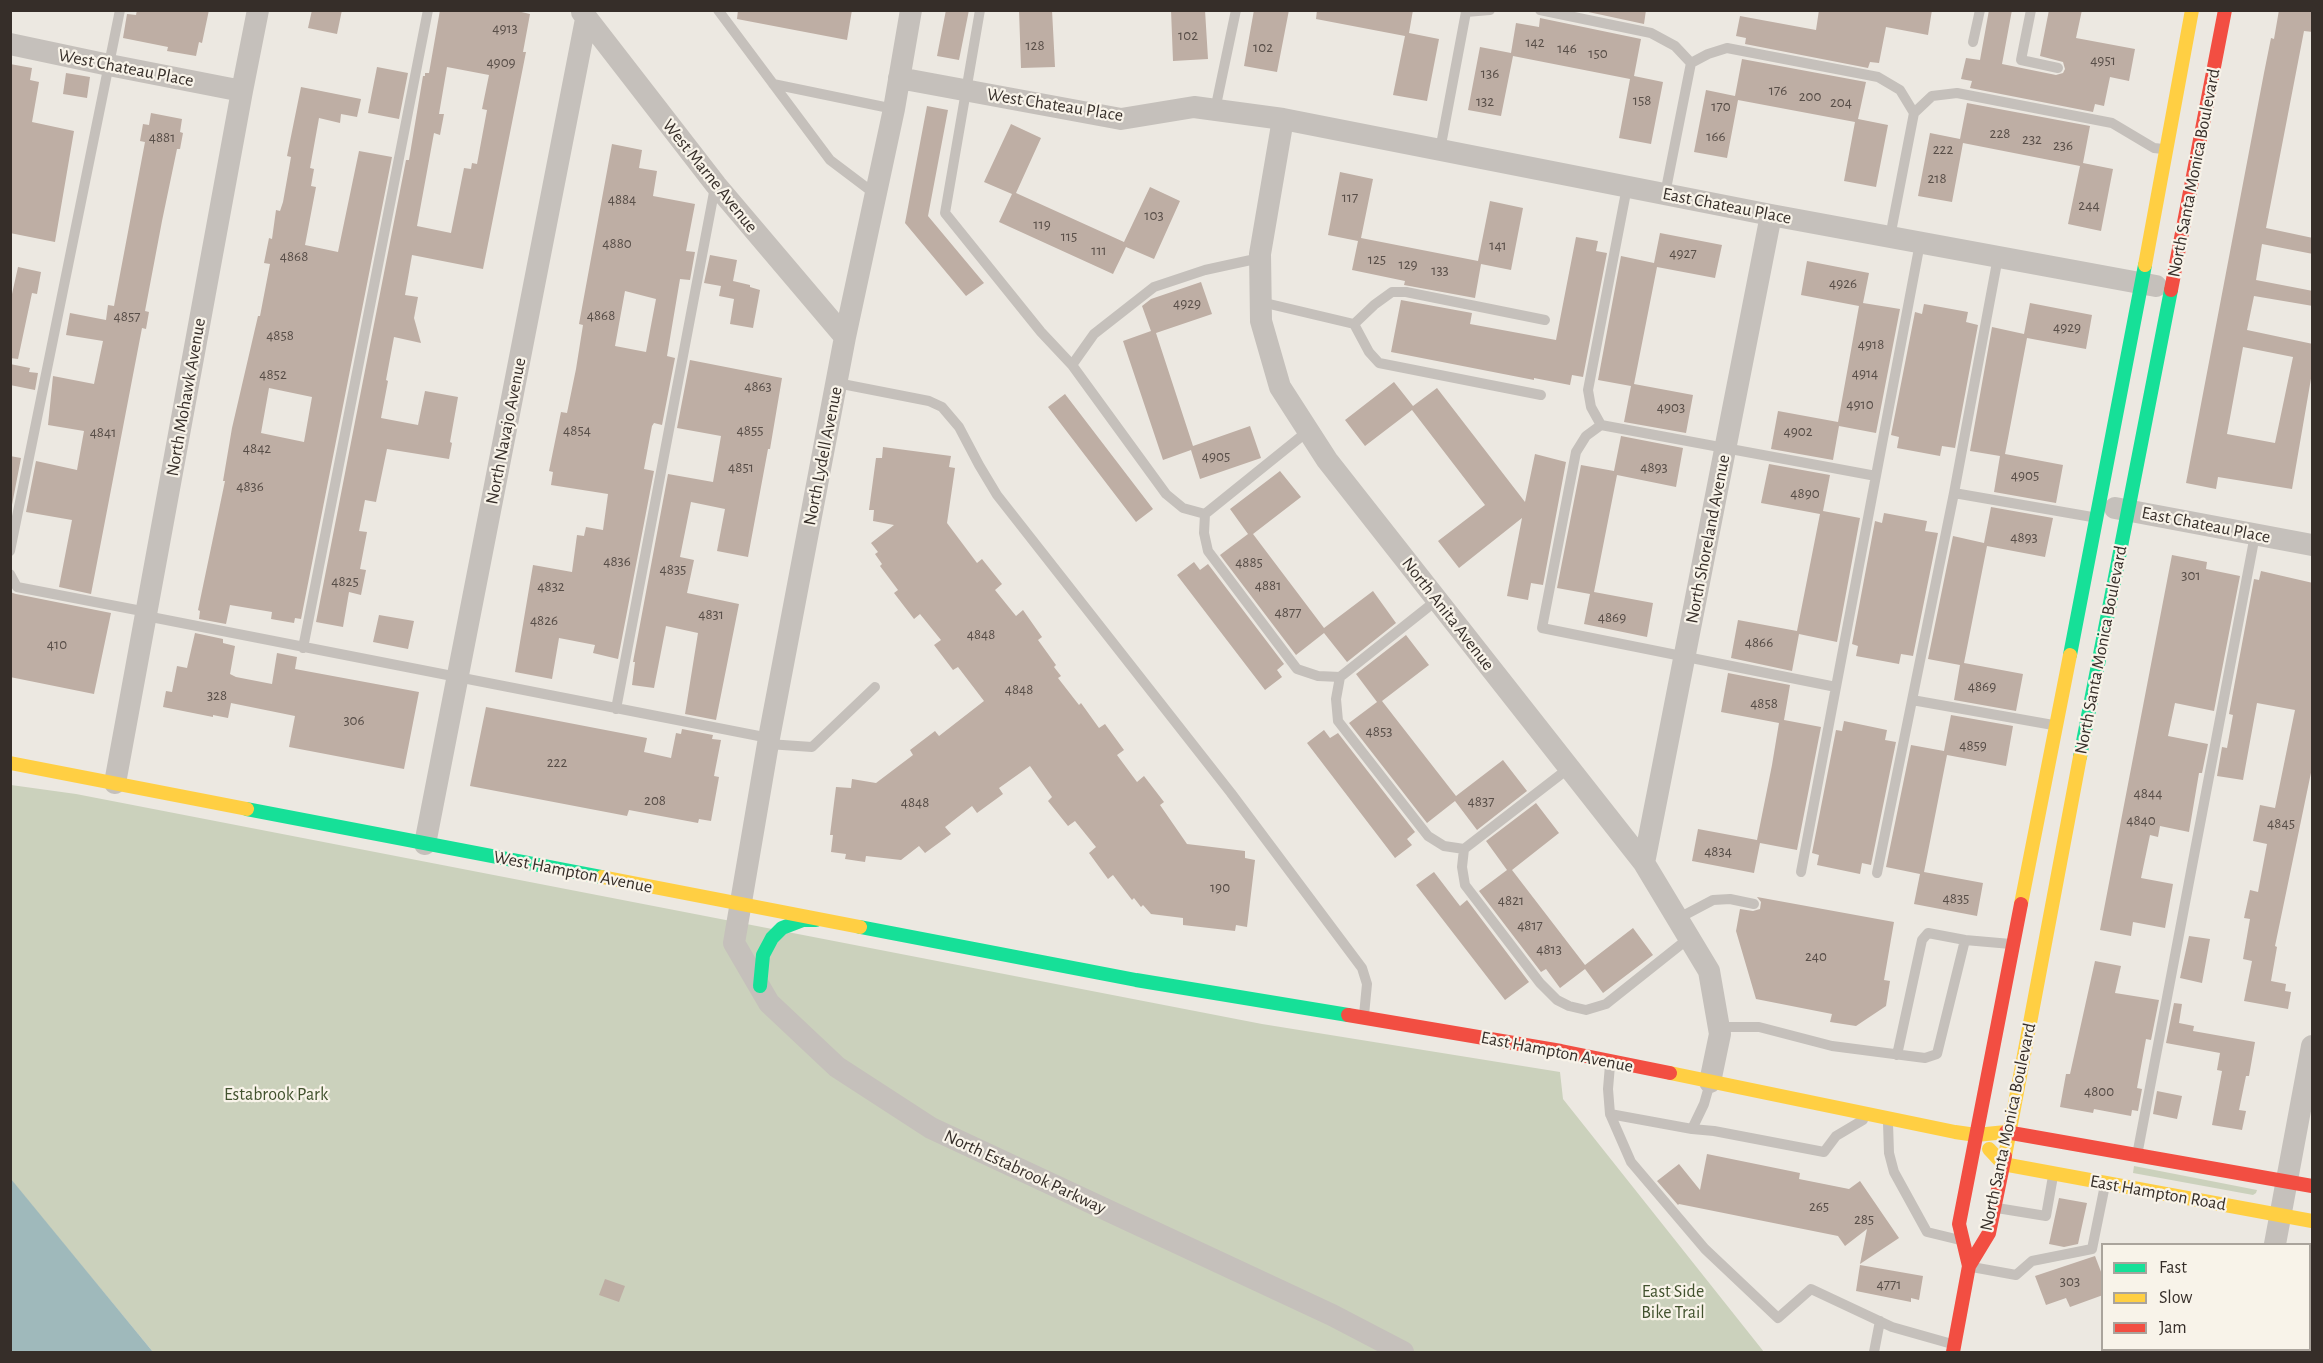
<!DOCTYPE html>
<style>
body{margin:0}
#map{position:relative;width:2323px;height:1363px;overflow:hidden;background:#ece8e1;font-family:"Alegreya Sans",sans-serif}
canvas{display:block}
.frame{position:absolute;inset:0;border:12px solid #362e29;pointer-events:none}
.legend{position:absolute;left:2101px;top:1243px;width:210px;height:108px;box-sizing:border-box;background:#f8f3e9;border:2px solid #aaa49c;margin:0;padding:8px 10px;list-style:none;font-size:18px;color:#362e29}
.legend li{display:flex;align-items:center;gap:12px;height:30px}
.legend b{width:30px;border:2px solid #aaa49c}
</style>
<div id="map">
<canvas width="2323" height="1363"></canvas>
<div class="frame"></div>
<ul class="legend">
<li><b style="height:8px;background:#16e098"></b>Fast</li>
<li><b style="height:8px;background:#ffcf43"></b>Slow</li>
<li><b style="height:8px;background:#f24e42"></b>Jam</li>
</ul>
</div>
<script>
const c = document.querySelector('canvas').getContext('2d');
c.lineJoin = 'round';
function fill(path, color) {
  c.fillStyle = color;
  c.fill(path, 'evenodd');
}
function shape(rows) {
  const path = new Path2D();
  for (const r of rows) {
    path.moveTo(r[0], r[1]);
    for (let i = 2; i < r.length; i += 2) path.lineTo(r[i], r[i + 1]);
  }
  return path;
}
function stroke(path, color, width, dash) {
  c.strokeStyle = color;
  c.lineWidth = width;
  c.lineCap = dash ? 'butt' : 'round';
  c.setLineDash(dash || []);
  c.stroke(path);
}
function write(font, color, halo, rows, align = 'center') {
  c.font = font + ' "Alegreya Sans",sans-serif';
  c.lineWidth = 4.5;
  c.setLineDash([]);
  c.textBaseline = 'middle';
  c.strokeStyle = halo;
  c.fillStyle = color;
  for (const [text, x, y, turn = 0] of rows) {
    c.save();
    c.translate(x, y);
    c.rotate((+turn || 0) * Math.PI / 180);
    c.textAlign = isNaN(turn) ? turn : align;
    if (halo) c.strokeText(text, 0, 0);
    c.fillText(text, 0, 0);
    c.restore();
  }
}
const green = shape([
 [11,785,76,794,1262,1024,1560,1072,1563,1099,1764,1352,153,1352,11,1180],
 [2134,1166,2257,1190,2256,1193,2253,1195,2133,1173]
]);
const water = shape([
 [11,1179,153,1352,11,1352]
]);
const building = shape([
 [137,10,209,10,202,43,199,42,196,56,167,51,168,47,123,38,127,14,136,15],
 [312,10,342,10,337,34,308,28],
 [440,10,513,10,530,14,523,52,526,52,483,269,412,255,405,295,418,297,414,318,421,343,394,337,386,380,388,381,381,418,418,425,425,391,458,397,450,442,452,443,449,459,387,449,376,502,365,500,359,531,367,532,360,569,366,570,361,595,349,592,343,627,316,622,406,160,409,160,423,76,425,76,425,73,429,73],
 [447,67,489,75,482,109,487,110,477,164,472,163,471,169,464,168,451,233,417,226,434,133,440,135,444,114,439,114],
 [738,10,852,10,847,40,737,19],
 [946,10,969,10,959,60,937,56],
 [1019,10,1052,10,1055,67,1021,68],
 [1171,10,1205,10,1208,59,1173,61],
 [1254,10,1289,10,1277,72,1244,66],
 [1317,10,1413,10,1409,33,1439,39,1427,101,1393,95,1405,36,1316,19],
 [1579,10,1646,10,1644,24],
 [1819,10,1932,10,1928,35,1886,27,1879,63,1870,62,1868,68,1745,44,1746,38,1736,36,1740,16,1816,30],
 [1989,10,2012,10,2002,64,2056,75,2063,73,2065,69,2063,62,2040,56,2049,10,2082,10,2076,38,2135,49,2129,81,2110,77,2104,106,2095,104,2093,112,1970,88,1972,81,1961,79,1966,58,1980,60],
 [2279,10,2313,10,2313,32,2304,31,2266,228,2313,238,2313,254,2262,244,2256,280,2313,291,2313,306,2254,296,2247,330,2313,344,2313,367,2292,489,2218,477,2216,489,2186,483,2264,73,2271,38,2274,39],
 [2243,347,2293,357,2275,443,2227,434],
 [1540,18,1641,39,1634,76,1663,82,1651,144,1619,138,1630,79,1513,56,1501,116,1468,110,1480,47,1511,53,1516,23,1539,27],
 [1742,59,1866,82,1858,119,1888,125,1876,187,1844,181,1855,122,1738,100,1727,158,1694,152,1706,90,1735,96],
 [10,64,32,68,30,80,39,82,32,122,74,131,55,242,10,233],
 [377,67,408,73,399,119,368,113],
 [66,73,90,77,87,98,63,94],
 [301,87,361,99,357,117,341,114,340,123,319,118,310,168,314,169,311,186,316,187,305,245,338,252,359,151,392,157,301,619,295,618,294,623,271,619,272,612,230,605,226,624,199,619,200,611,198,610,225,481,223,481,232,428,258,316,260,316,270,264,264,263,269,238,272,239,276,210,280,211,283,202,291,157,287,156],
 [269,388,312,397,304,442,261,433],
 [1967,103,2090,126,2083,163,2113,169,2101,231,2068,224,2080,166,1963,143,1952,202,1918,196,1930,133,1960,139],
 [927,106,948,110,928,216,984,283,966,296,905,223],
 [151,113,182,119,180,132,183,133,180,149,177,149,162,221,145,311,149,312,146,329,142,328,91,594,59,587,72,520,26,512,36,461,77,470,84,431,48,425,53,376,94,384,103,341,66,335,70,313,106,320,108,305,114,306,145,142,140,141,143,124,149,125],
 [1011,124,1041,138,1016,193,1124,242,1150,187,1180,201,1154,259,1126,247,1113,274,999,222,1012,194,984,182],
 [612,144,642,150,639,168,657,171,653,196,695,204,686,251,695,252,690,280,680,279,667,356,675,358,662,425,654,423,652,426,644,469,654,471,618,659,593,653,595,645,559,638,552,679,515,672,533,565,572,572,577,535,584,536,586,527,603,530,608,494,551,485,553,472,549,471,561,412,567,413,576,369,583,325,579,324],
 [625,291,656,299,646,352,615,346],
 [1340,172,1373,179,1361,238,1478,261,1490,201,1523,208,1511,270,1481,264,1475,298,1404,285,1405,281,1352,270,1358,241,1328,235],
 [1660,233,1722,245,1715,278,1657,267,1634,384,1693,395,1686,433,1624,422,1631,386,1598,380,1621,256,1654,263],
 [1576,237,1598,241,1596,251,1607,253,1583,377,1572,375,1570,385,1534,378,1534,380,1391,352,1401,300,1472,313,1470,324,1556,340],
 [710,255,737,260,733,281,750,285,750,287,760,290,753,328,730,324,734,299,719,296,721,286,704,283],
 [1807,261,1869,273,1863,303,1900,309,1876,433,1839,426,1833,460,1771,449,1778,411,1838,422,1859,306,1801,295],
 [18,267,41,272,37,294,32,293,18,359,10,358,10,303],
 [1201,282,1212,314,1156,333,1193,446,1250,426,1261,458,1200,479,1191,450,1163,460,1123,341,1151,331,1142,306,1151,299],
 [2030,303,2092,315,2086,349,2027,338,2005,454,2063,465,2056,503,1994,492,2000,456,1970,451,1992,327,2024,334],
 [1924,304,1968,312,1966,322,1978,325,1955,448,1942,446,1940,456,1897,448,1899,437,1891,435,1915,312,1922,314],
 [690,360,782,378,770,449,768,449,748,557,717,551,725,509,691,502,680,557,694,560,687,593,739,604,716,720,685,714,698,633,666,626,654,688,632,685,635,662,633,662,668,474,713,482,721,436,677,428],
 [10,364,30,368,29,372,38,373,35,390,10,385],
 [1394,382,1413,406,1437,388,1525,502,1535,454,1566,462,1543,585,1531,583,1528,600,1507,596,1522,518,1459,568,1438,541,1485,505,1412,410,1365,446,1345,420],
 [1065,394,1153,509,1136,522,1048,407],
 [1621,436,1683,448,1676,487,1617,475,1594,592,1653,603,1647,637,1584,624,1590,594,1557,588,1581,465,1614,471],
 [883,447,951,456,949,467,955,468,947,523,977,563,982,559,1002,584,995,590,1016,616,1023,610,1042,637,1038,640,1056,665,1054,667,1061,676,1058,678,1079,705,1081,703,1099,728,1105,724,1124,750,1117,755,1137,782,1144,776,1164,802,1160,805,1187,844,1245,851,1245,858,1255,860,1247,927,1236,925,1235,931,1183,925,1183,918,1151,914,1143,905,1141,907,1134,898,1132,900,1113,875,1108,879,1089,853,1096,847,1075,821,1068,826,1048,801,1052,797,1030,766,999,788,1003,794,977,813,972,806,945,827,951,834,925,853,919,846,901,860,866,856,865,862,845,859,846,854,831,852,833,835,830,835,836,787,851,788,852,779,876,783,913,755,910,750,935,731,939,736,984,701,958,667,953,670,934,645,941,640,920,614,914,619,894,593,898,590,880,566,882,564,875,554,878,552,871,543,894,525,873,521,874,510,869,510,876,458,882,458],
 [10,456,21,458,11,510,10,510],
 [1769,464,1830,475,1823,511,1860,518,1837,642,1799,634,1792,671,1731,658,1738,620,1797,631,1820,514,1761,503],
 [1280,471,1301,497,1253,534,1324,628,1373,591,1396,623,1347,662,1324,633,1296,655,1220,555,1248,534,1230,509],
 [1991,507,2053,518,2045,557,1987,546,1964,663,2023,674,2016,711,1954,700,1960,665,1928,659,1953,536,1984,543],
 [1884,513,1927,521,1925,531,1938,533,1913,656,1901,654,1899,664,1856,656,1858,646,1852,644,1875,521,1882,523],
 [2172,555,2207,562,2206,569,2240,576,2214,711,2175,703,2168,736,2208,744,2202,773,2199,773,2189,832,2160,826,2158,837,2150,835,2141,878,2173,884,2165,928,2133,922,2131,936,2100,930],
 [1194,562,1200,570,1208,564,1284,664,1277,670,1282,677,1265,690,1177,575],
 [2261,571,2313,583,2313,763,2275,946,2277,947,2271,981,2286,984,2285,991,2291,992,2288,1009,2244,1001,2252,961,2243,959,2250,919,2244,918,2250,890,2258,892,2267,844,2253,841,2260,805,2275,808,2295,710,2257,703,2243,780,2217,776,2222,747,2227,748,2233,715,2229,714,2254,579,2259,580],
 [10,592,16,594,111,613,94,694,10,677],
 [379,615,414,621,408,649,373,642],
 [195,633,223,639,223,643,235,646,230,674,236,677,272,684,277,653,297,657,295,669,419,692,404,769,289,747,295,716,231,703,228,718,213,715,213,717,163,707,166,691,172,692,177,666,187,668],
 [1406,635,1429,665,1382,701,1456,796,1503,760,1527,791,1477,830,1455,801,1427,823,1349,723,1377,702,1356,674],
 [1728,673,1790,685,1784,720,1821,727,1797,850,1760,843,1754,873,1692,861,1698,829,1757,840,1772,765,1779,723,1721,712],
 [486,707,647,738,644,752,671,758,676,733,681,734,682,729,713,735,712,739,721,740,714,776,719,777,711,821,699,819,698,823,629,810,627,816,470,786],
 [1951,715,2013,726,2006,766,1947,755,1924,872,1983,883,1977,916,1914,904,1920,874,1886,867,1911,745,1944,751],
 [1844,721,1887,730,1885,740,1896,742,1871,865,1862,863,1860,874,1817,865,1819,855,1812,853,1836,730,1842,731],
 [1324,730,1330,738,1338,733,1415,832,1407,839,1412,845,1395,858,1307,743],
 [1536,803,1559,833,1512,870,1585,965,1633,928,1653,955,1603,993,1585,969,1560,988,1546,969,1541,972,1479,891,1507,870,1486,841],
 [1434,872,1460,906,1467,900,1529,982,1505,1000,1416,885],
 [1757,897,1894,922,1884,980,1890,981,1886,1006,1856,1026,1830,1022,1832,1014,1756,999,1736,931,1740,909,1753,911,1760,909,1761,902],
 [2189,936,2210,939,2202,983,2180,978],
 [2095,961,2121,966,2115,993,2159,1000,2151,1040,2146,1039,2137,1088,2142,1089,2138,1111,2132,1110,2131,1116,2094,1109,2093,1113,2060,1107,2066,1074,2070,1074],
 [2174,1003,2182,1004,2179,1023,2194,1026,2193,1031,2255,1042,2249,1076,2246,1076,2239,1110,2246,1111,2242,1130,2212,1125,2222,1071,2217,1070,2220,1053,2166,1043],
 [2157,1091,2182,1096,2177,1119,2153,1114],
 [1707,1154,1800,1173,1799,1179,1849,1189,1860,1181,1899,1238,1860,1264,1867,1229,1845,1246,1838,1236,1679,1204,1678,1205,1657,1181,1679,1164,1700,1190],
 [2059,1198,2087,1203,2078,1244,2064,1247,2049,1244],
 [2095,1256,2103,1277,2103,1295,2070,1307,2066,1298,2046,1305,2035,1276],
 [1860,1265,1923,1276,1919,1300,1911,1298,1911,1302,1856,1291],
 [605,1279,625,1286,619,1302,599,1295]
]);
const lane = shape([
 [718,10,830,160,875,194],
 [980,10,945,213,1041,332,1072,365,1166,494,1183,508,1205,514,1204,533,1208,551,1297,669,1318,676,1340,677,1336,699,1338,721,1428,836,1444,846,1464,849,1462,867,1465,885,1540,983,1557,1000,1569,1006,1586,1010,1606,1004,1689,938],
 [1465,10,1466,12,1490,10],
 [1540,10,1651,33,1675,46,1691,63,1708,54,1727,48,1878,77,1900,90,1914,113,1932,96,1957,93,2112,123,2154,148,2163,149],
 [2031,10,2021,60,2058,68],
 [1973,42,1980,10],
 [773,84,894,109],
 [1215,110,1236,10],
 [1440,150,1466,12],
 [1627,187,1588,390,1591,407,1601,425,1586,436,1576,452,1542,628,1836,687],
 [1665,194,1691,63],
 [1890,237,1914,113],
 [1261,302,1354,324,1369,352,1379,363,1541,395],
 [1354,324,1374,305,1392,292,1406,292,1545,320],
 [1072,365,1094,334,1154,287,1205,270,1260,258],
 [837,383,929,401,942,407,959,427,979,465,997,495,1231,793,1362,968,1367,984,1364,1015],
 [1601,425,1876,476],
 [1954,493,2092,517],
 [1205,514,1308,431],
 [10,551,120,10],
 [10,574,17,587,147,612],
 [146,616,769,738],
 [303,648,428,10],
 [1340,677,1437,600],
 [1912,700,2053,725],
 [616,709,715,187],
 [768,744,812,747,875,687],
 [1464,849,1569,768],
 [1801,872,1920,243],
 [1877,873,1954,493,1998,257],
 [1677,919,1713,900,1730,899,1754,904],
 [1719,1027,1759,1027,1832,1046,1925,1058,1937,1054,1965,940,2011,944],
 [1897,1055,1922,940,1928,933,1965,940],
 [1610,1065,1608,1089,1610,1114,1692,1129,1704,1104,1710,1083],
 [1610,1114,1631,1162,1705,1249,1778,1318,1811,1289,1892,1327,1952,1344],
 [1888,1123,1889,1153,1894,1172,1927,1232,1960,1240],
 [1692,1129,1714,1131,1824,1152,1836,1136,1863,1120],
 [2138,1150,2255,535],
 [1997,1208,2046,1216,2053,1176],
 [1972,1267,2016,1275,2032,1261,2092,1249,2105,1185],
 [1874,1352,1880,1321]
]);
const street = shape([
 [911,10,894,109,845,337,769,738,734,943,769,1003,837,1067,931,1128,1332,1315,1403,1352],
 [582,12,716,185,845,337],
 [10,44,109,65,242,91],
 [899,78,1121,119,1194,107,1283,119,1771,215,2156,286],
 [1283,119,1260,254,1261,321,1280,387,1327,460,1644,863,1709,971,1720,1034,1710,1082],
 [2115,508,2312,545],
 [115,783,242,91,258,10],
 [425,844,586,19],
 [1644,863,1771,215],
 [2275,1244,2312,1046],
 [2254,1352,2254,1350]
]);
const fast = shape([
 [2070,655,2145,265],
 [2080,757,2171,290],
 [247,809,602,877],
 [860,927,1136,980,1348,1015],
 [760,986,763,955,772,938,782,928,803,920,816,920]
]);
const slow = shape([
 [2145,265,2192,10],
 [10,763,247,809],
 [602,877,860,927],
 [2021,904,2070,655],
 [1670,1073,1955,1132,1976,1135,2006,1132],
 [1989,1149,2003,1164,2312,1221],
 [2005,1156,2080,757]
]);
const jam = shape([
 [2171,290,2225,10],
 [1348,1015,1561,1051,1670,1073],
 [2006,1132,2312,1186],
 [1969,1266,1959,1224,2021,904],
 [1953,1352,1969,1266,1989,1233,2005,1156]
]);
const numberNames = [
 ["4913",505,28],
 ["102",1188,35],
 ["142",1535,42],
 ["128",1035,45],
 ["102",1263,47],
 ["146",1567,48],
 ["150",1598,53],
 ["4951",2103,60],
 ["4909",501,62],
 ["136",1490,73],
 ["176",1778,90],
 ["200",1810,96],
 ["158",1642,100],
 ["132",1485,101],
 ["204",1841,102],
 ["170",1721,106],
 ["228",2000,133],
 ["166",1716,136],
 ["4881",162,137],
 ["232",2032,139],
 ["236",2063,145],
 ["222",1943,149],
 ["218",1937,178],
 ["117",1350,197],
 ["4884",622,199],
 ["244",2089,205],
 ["103",1154,215],
 ["119",1042,224],
 ["115",1069,236],
 ["4880",617,243],
 ["141",1498,245],
 ["111",1099,250],
 ["4927",1683,253],
 ["4868",294,256],
 ["125",1377,259],
 ["129",1408,264],
 ["133",1440,270],
 ["4926",1843,283],
 ["4929",1187,303],
 ["4868",601,315],
 ["4857",127,316],
 ["4929",2067,327],
 ["4858",280,335],
 ["4918",1871,344],
 ["4914",1865,373],
 ["4852",273,374],
 ["4863",758,386],
 ["4910",1860,404],
 ["4903",1671,407],
 ["4854",577,430],
 ["4855",750,430],
 ["4902",1798,431],
 ["4841",103,432],
 ["4842",257,448],
 ["4905",1216,456],
 ["4851",741,467],
 ["4893",1654,467],
 ["4905",2025,475],
 ["4836",250,486],
 ["4890",1805,493],
 ["4893",2024,537],
 ["4836",617,561],
 ["4885",1249,562],
 ["4835",673,569],
 ["301",2191,575],
 ["4825",345,581],
 ["4881",1268,585],
 ["4832",551,586],
 ["4877",1288,612],
 ["4831",711,614],
 ["4869",1612,617],
 ["4826",544,620],
 ["4848",981,634],
 ["4866",1759,642],
 ["410",57,644],
 ["4869",1982,686],
 ["4848",1019,689],
 ["328",217,695],
 ["4858",1764,703],
 ["306",354,720],
 ["4853",1379,731],
 ["4859",1973,745],
 ["222",557,762],
 ["4844",2148,793],
 ["208",655,800],
 ["4837",1481,801],
 ["4848",915,802],
 ["4840",2141,820],
 ["4845",2281,823],
 ["4834",1718,851],
 ["190",1220,887],
 ["4835",1956,898],
 ["4821",1511,900],
 ["4817",1530,925],
 ["4813",1549,949],
 ["240",1816,956],
 ["4800",2099,1091],
 ["265",1819,1206],
 ["285",1864,1219],
 ["303",2070,1281],
 ["4771",1889,1284]
];
const streetNames = [
 ["West Chateau Place",126,68,11],
 ["West Chateau Place",1055,105,9],
 ["North Santa Monica Boulevard",2194,173,-79],
 ["West Marne Avenue",710,176,51],
 ["East Chateau Place",1727,206,11],
 ["North Mohawk Avenue",186,397,-80],
 ["North Navajo Avenue",506,431,-79],
 ["North Lydell Avenue",823,456,-79],
 ["East Chateau Place",2206,525,11],
 ["North Shoreland Avenue",1708,539,-79],
 ["North Anita Avenue",1448,614,52],
 ["North Santa Monica Boulevard",2101,650,-79],
 ["West Hampton Avenue",573,872,11],
 ["East Hampton Avenue",1557,1052,11],
 ["North Santa Monica Boulevard",2008,1127,-78],
 ["North Estabrook Parkway",1025,1172,25],
 ["East Hampton Road",2158,1193,10]
];
const parkNames = [
 ["Estabrook Park",276,1095],
 ["East Side",1673,1292],
 ["Bike Trail",1673,1313]
];
fill(green, '#cbd1bc');
fill(water, '#9fb9bb');
fill(building, '#beaea4');
stroke(lane, '#c5c0bb', 10);
stroke(street, '#c5c0bb', 22);
stroke(fast, '#16e098', 14);
stroke(slow, '#ffcf43', 14);
stroke(jam, '#f24e42', 14);
write('15px', '#584e48', null, numberNames);
write('18px', '#362e29', '#f8f3e9', streetNames);
write('18px', '#42522e', '#f8f3e9', parkNames);
</script>
